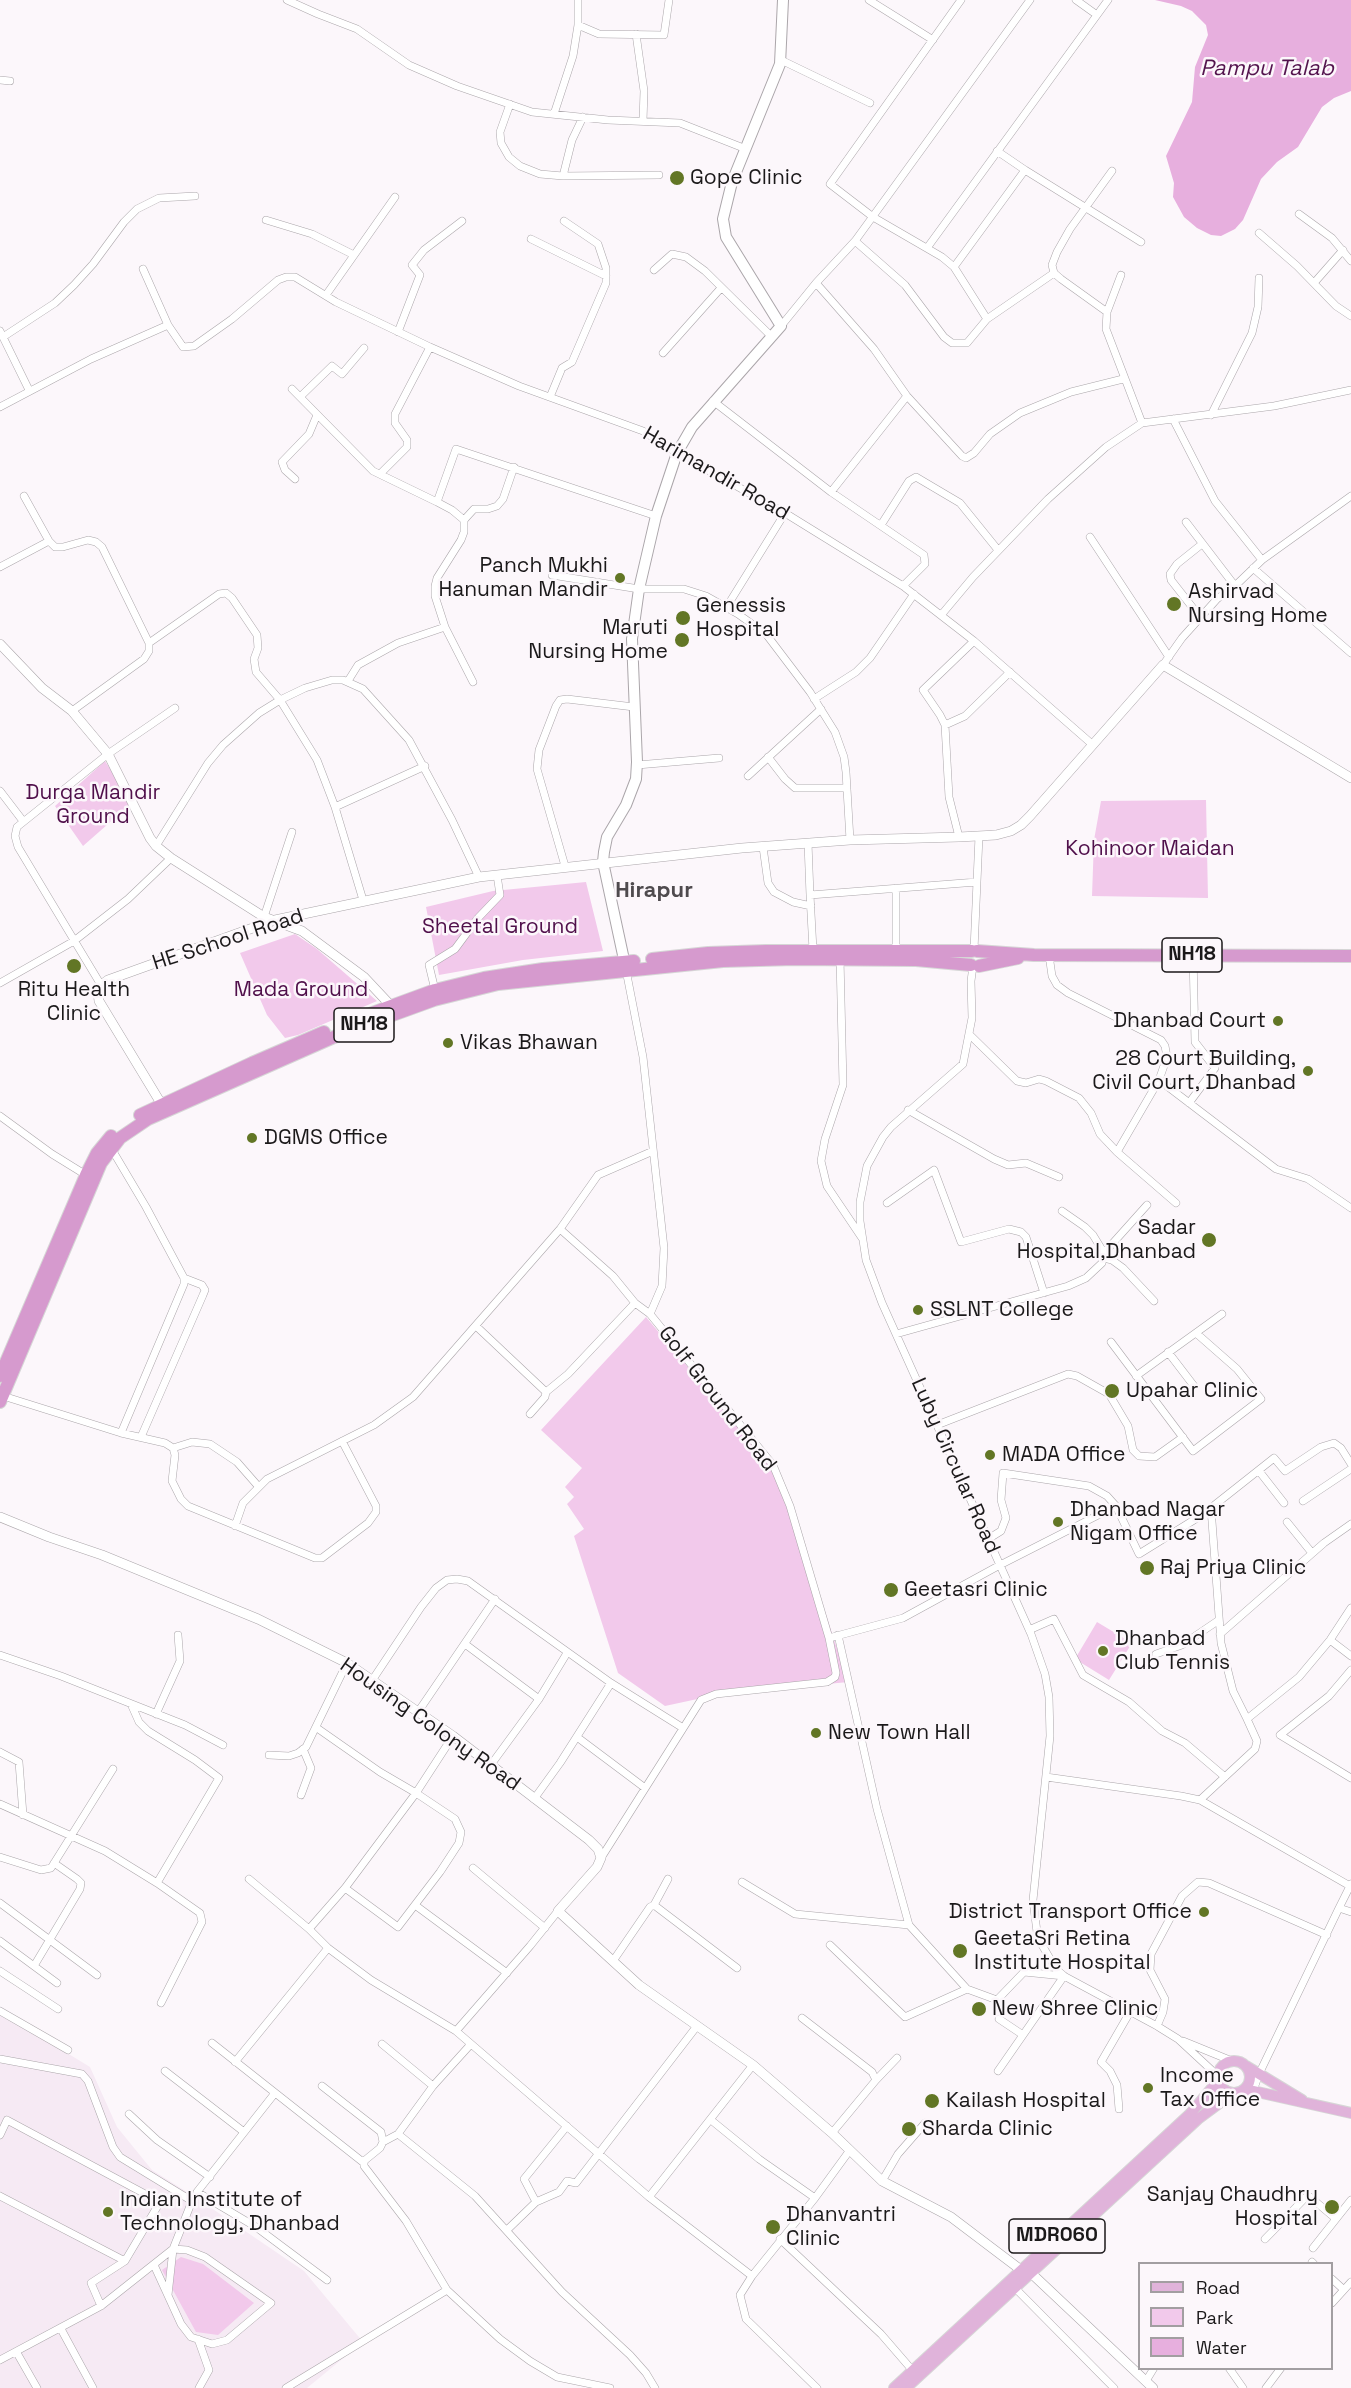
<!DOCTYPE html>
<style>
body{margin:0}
#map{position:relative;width:1351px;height:2388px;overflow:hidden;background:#fcf7fb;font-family:"Space Grotesk",sans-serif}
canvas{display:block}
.legend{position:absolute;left:1138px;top:2262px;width:195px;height:108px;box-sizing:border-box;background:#fcf7fb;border:2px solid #a29ea1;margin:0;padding:8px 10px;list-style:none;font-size:18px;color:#1b191a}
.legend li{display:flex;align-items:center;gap:12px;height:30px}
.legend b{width:30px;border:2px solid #a29ea1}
</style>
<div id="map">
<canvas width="1351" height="2388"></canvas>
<ul class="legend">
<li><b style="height:8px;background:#e0b3da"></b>Road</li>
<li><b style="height:16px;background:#f2c9eb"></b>Park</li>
<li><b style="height:16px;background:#e7afde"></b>Water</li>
</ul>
</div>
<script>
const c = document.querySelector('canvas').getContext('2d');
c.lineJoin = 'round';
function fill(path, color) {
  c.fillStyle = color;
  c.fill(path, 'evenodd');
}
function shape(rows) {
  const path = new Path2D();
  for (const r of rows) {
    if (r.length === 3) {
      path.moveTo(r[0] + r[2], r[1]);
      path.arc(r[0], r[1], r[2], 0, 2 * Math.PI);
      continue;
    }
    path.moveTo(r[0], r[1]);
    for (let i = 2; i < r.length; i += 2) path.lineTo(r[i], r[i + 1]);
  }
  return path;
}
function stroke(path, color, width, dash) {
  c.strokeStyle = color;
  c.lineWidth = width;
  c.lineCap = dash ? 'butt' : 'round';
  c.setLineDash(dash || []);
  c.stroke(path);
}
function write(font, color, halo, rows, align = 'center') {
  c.font = font + ' "Space Grotesk",sans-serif';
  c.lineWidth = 5;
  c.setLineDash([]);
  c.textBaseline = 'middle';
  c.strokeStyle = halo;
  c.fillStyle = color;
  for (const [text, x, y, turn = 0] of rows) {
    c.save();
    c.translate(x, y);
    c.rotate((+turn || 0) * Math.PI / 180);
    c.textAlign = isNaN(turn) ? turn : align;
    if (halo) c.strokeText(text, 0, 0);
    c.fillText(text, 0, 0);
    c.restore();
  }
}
const built = shape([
 [0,2012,90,2067,117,2127,152,2170,198,2199,304,2271,363,2342,307,2388,0,2388]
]);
const green = shape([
 [105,761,132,803,83,846,55,806],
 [1206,800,1208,898,1092,896,1094,840,1101,801],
 [586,882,603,951,523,960,439,975,426,907,493,891],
 [295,934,317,949,377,1001,298,1035,285,1038,267,1015,240,953],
 [646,1317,771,1466,789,1502,848,1682,716,1695,665,1706,618,1673,574,1536,584,1529,567,1504,574,1497,565,1487,582,1468,541,1430],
 [1097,1622,1132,1643,1109,1680,1075,1659],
 [181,2257,203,2264,254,2303,218,2335,196,2332,162,2270]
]);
const water = shape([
 [1155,0,1351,0,1351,91,1334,98,1322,107,1298,147,1277,162,1261,179,1243,220,1235,229,1221,236,1211,235,1197,228,1184,217,1173,197,1174,183,1166,156,1192,102,1195,67,1208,35,1206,25,1192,11,1181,6]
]);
const minor = shape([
 [287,0,318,14,357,29,409,65,457,86,532,112,608,120,680,123,746,149],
 [869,0,933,40],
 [961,0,830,184,873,217,942,257,954,267,987,319,1054,273],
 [1076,0,1097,15],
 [578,25,599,34,664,35,669,0],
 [636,34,644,91,643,121],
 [781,60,870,103],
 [0,80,10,81],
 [510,104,500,132,501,143,509,157,520,166,540,174,563,176,659,175],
 [554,114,573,56,578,25,578,0],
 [997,151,1025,170],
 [563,176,572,140,583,117],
 [1299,214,1332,238,1351,261],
 [266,220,312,234,354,255],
 [1259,233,1297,266,1336,306,1351,316],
 [531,239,606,276],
 [855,241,905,285,944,337,952,343,967,343,987,319],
 [927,248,1108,0],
 [954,267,1025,170,1141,242],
 [143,269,168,325,183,347,194,346,232,319,278,280,286,277,295,277,336,302,430,347,519,386,643,431,677,453,785,513,903,586,974,641,1093,745],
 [654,270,672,254,686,257,705,271,772,337],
 [1121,275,1107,312,1106,329,1142,423],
 [816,283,874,349,907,396,962,456,966,458,974,453,990,434,1020,413,1071,392,1123,379],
 [1314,283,1343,250],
 [326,295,395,197],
 [1107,312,1061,279,1054,273,1052,265,1057,252,1070,229,1112,171],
 [781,326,816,283,855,241,1030,0],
 [0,331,29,390],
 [398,332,420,275,412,265,424,250,462,221],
 [3,337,55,303,74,285,93,264,124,222,137,209,159,198,195,196],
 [663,353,721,288],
 [292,389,373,471,437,502,456,449,656,516],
 [300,397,332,366,342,374,364,348],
 [550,397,562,368,572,362,606,283,606,268,598,244,564,221],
 [713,401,831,492,924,555,925,564,903,586],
 [0,407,91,359,168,325],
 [1211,415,1252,333,1258,307,1259,278],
 [1173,419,1215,501,1262,560],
 [380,474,407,447,407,440,395,423,395,414,430,347],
 [295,479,285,470,282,462,309,434,317,415],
 [831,492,907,396],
 [24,496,49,541,55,547,63,547,88,540,96,542,102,547,149,643,149,651,144,659,72,711],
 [437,502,452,510,464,520,464,532,461,540,437,578,435,586,435,596,445,627,473,682],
 [464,520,474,509,488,509,497,506,503,499,514,467],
 [1186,522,1235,586],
 [881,525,909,481,916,477,960,503,998,550],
 [1090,537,1169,657],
 [0,567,49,541],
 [1253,568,1351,653],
 [552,575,639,589,684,589,706,596,738,614,766,634,810,692,835,732,844,757,846,772,850,840],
 [726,608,785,513],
 [942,614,973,577,1048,499,1106,447,1142,423,1274,406,1351,390],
 [1200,617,1171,580,1170,574,1177,564,1202,544],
 [149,643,219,594,226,593,232,598,257,635,258,648,254,659,256,672,280,700,317,760,335,807,363,900],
 [1163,665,1182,638,1217,599,1235,586,1262,560,1351,496],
 [348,681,358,665,398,643,445,627],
 [814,699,856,672,870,658,914,594],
 [945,725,965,716,1010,672],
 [768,757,785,779,795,788,847,788],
 [637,765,719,758],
 [748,776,821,709],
 [0,791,23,821],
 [335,807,425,766],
 [959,837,949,797,945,725,940,715,923,690,974,641],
 [808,843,810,895],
 [156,846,208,763,223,745,259,713,280,700,305,688,332,680,343,680,363,689,409,740,452,820,479,877],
 [763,847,768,883,774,892,793,902,811,906],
 [565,866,537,769,539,750,556,706,560,700,567,699,634,707],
 [896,888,896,951],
 [264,917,292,832],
 [813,950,810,895,977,882],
 [974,950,979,836],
 [1049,955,1052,976,1057,985,1068,993,1161,1040,1165,1046,1167,1057,1159,1080,1276,1169,1308,1179,1351,1208],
 [840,958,843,1085,825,1139,821,1161,827,1186,862,1238],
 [973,966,971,981,972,1018,963,1064,891,1127,883,1137,867,1166,860,1202,860,1221,866,1260,882,1303,1031,1634,1045,1674,1049,1697,1050,1736,1033,1900,1037,1932,1042,1945,1056,1969,1064,1976,1157,2026,1178,2039,1218,2076],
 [626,970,643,1057,664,1248,662,1286,650,1314],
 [0,983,74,941,128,899,171,858],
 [101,985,18,847,15,836,17,827,108,754,175,708],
 [435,990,429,965,455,949,478,918,500,895,497,875],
 [969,1034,1017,1081,1026,1083,1039,1079,1046,1081,1079,1098,1091,1113,1100,1134,1117,1152,1176,1203],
 [1189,1103,1215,1068,1195,1042,1193,955],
 [908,1110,994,1159,1008,1165,1026,1163,1059,1177],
 [0,1116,52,1154,86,1175],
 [111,1148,146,1207,184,1278,184,1284,121,1433],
 [1117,1152,1159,1080],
 [887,1203,934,1170,961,1242,1009,1229,1021,1232,1026,1237,1044,1293],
 [560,1229,613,1276,635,1303,650,1314,773,1465,790,1506,829,1638,836,1673,835,1677,827,1682,716,1694,701,1700,601,1858],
 [1104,1253,1147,1205],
 [1104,1258,1112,1260,1123,1268,1154,1301],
 [476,1326,546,1392],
 [896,1334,1068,1286,1086,1278,1102,1263,1104,1253,1093,1235,1085,1227,1062,1211],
 [1111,1342,1193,1451,1261,1399,1237,1369,1196,1333],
 [1168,1352,1194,1386],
 [1136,1376,1222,1314],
 [3,1396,121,1433,165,1443,173,1448,175,1455,172,1481,181,1499,188,1506,315,1558,322,1558,368,1523,376,1512,376,1506,342,1441],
 [530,1414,545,1397,546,1392,568,1374,635,1303],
 [937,1425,1068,1374,1077,1376,1109,1394,1128,1426,1133,1450,1139,1456,1155,1457,1183,1437],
 [141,1437,203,1295,205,1290,202,1285,184,1278],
 [173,1448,192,1442,210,1444,237,1462,258,1486],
 [1259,1471,1284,1503],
 [1303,1501,1351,1469],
 [1211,1508,1221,1643,1233,1691,1247,1719],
 [1287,1522,1312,1553],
 [235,1526,243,1503,267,1479,374,1425,413,1397,560,1229,598,1175,653,1151],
 [988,1539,1001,1531,1006,1518,1001,1500,1003,1473,1089,1486,1107,1496,1116,1506],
 [1029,1630,1054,1619,1083,1675,1129,1702,1162,1731,1185,1743,1225,1777],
 [1220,1634,1324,1543,1351,1524],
 [838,1635,877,1809,909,1925],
 [829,1638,903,1618,1000,1565,1116,1506,1139,1554,1202,1515,1274,1458,1285,1471,1321,1447,1334,1443,1341,1448,1351,1464],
 [1330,1640,1351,1656],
 [465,1644,539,1699],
 [1156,1654,1182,1645,1219,1620],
 [0,1655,61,1676,185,1725,223,1745],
 [1351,1670,1329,1696,1280,1735,1351,1778],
 [373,1679,421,1607,436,1588,447,1580,457,1579,468,1581,611,1683,683,1728],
 [131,1704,139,1722,148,1731,195,1760,219,1778,157,1883],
 [418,1712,495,1599],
 [156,1714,180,1661,178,1635],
 [317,1728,380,1772,416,1793,455,1819,461,1832,459,1843,440,1872,398,1927,345,1888],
 [577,1737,645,1788],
 [0,1752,19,1762,23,1815],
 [269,1755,289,1756,298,1753,306,1747,347,1663],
 [490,1766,539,1699,567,1653],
 [1046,1777,1181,1796,1200,1800,1350,1886],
 [301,1795,311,1768,303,1749],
 [534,1799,560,1763,611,1683],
 [1200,1800,1255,1749,1257,1741,1247,1719,1299,1677,1330,1640,1351,1608],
 [0,1804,105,1851,157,1883,200,1913,202,1922,161,2003],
 [0,1857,41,1870,51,1868,113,1769],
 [473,1868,545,1928],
 [249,1879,309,1929,328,1948,371,1980,456,2031,649,2197,752,2276,815,2198,850,2150],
 [742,1882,795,1914,909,1925,967,1989],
 [0,1903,97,1975],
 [415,1905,507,1973],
 [654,1905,737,1968],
 [1339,1908,1351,1884],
 [309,1929,345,1888,416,1793,453,1736],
 [0,1941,57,1983],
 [830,1945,905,2017,967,1989,997,2000,1024,1972,1064,1976],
 [613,1961,650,1907,654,1905,668,1879],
 [34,1966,80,1889,81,1883,77,1879,54,1863],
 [0,1971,58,2009],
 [0,2011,68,2050],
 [802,2018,872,2072,876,2080,832,2133],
 [999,2019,1023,2035],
 [1157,2026,1163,2012,1165,1999,1150,1970,1151,1954,1182,1896,1198,1882,1209,1883,1327,1935],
 [456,2031,530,1946,558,1911],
 [1183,2041,1232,2061],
 [212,2043,364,2163],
 [382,2044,433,2086],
 [0,2059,82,2074,88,2081,113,2147,120,2157,192,2201,173,2249,168,2295],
 [235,2062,328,1948],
 [165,2071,244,2132],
 [998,2071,1064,1976],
 [876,2080,897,2058],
 [322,2086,381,2132,383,2142,380,2148,364,2161,364,2166,406,2221,447,2290,500,2339,530,2361,557,2377,610,2388],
 [1253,2091,1259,2074,1339,1908,1351,1912],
 [275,2093,197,2192,256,2227,327,2280],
 [1119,2109,1117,2085,1110,2071,1101,2062,1130,2012],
 [129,2114,157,2140,210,2177],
 [711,2120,759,2159,815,2198],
 [398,2134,475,2196,562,2292,630,2355,646,2373,655,2388],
 [0,2135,7,2120,160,2202,125,2261,91,2283,101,2306],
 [383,2142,398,2134,433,2086,471,2044],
 [882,2181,898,2154,925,2123],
 [0,2196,125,2261],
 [649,2197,753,2065],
 [536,2202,524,2179,567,2126],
 [507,2230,536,2202,559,2192,567,2181,576,2183,697,2026],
 [780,2239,881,2334,913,2371],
 [1265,2239,1307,2196,1310,2197,1335,2218],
 [1313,2248,1351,2200],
 [1312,2262,1314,2264],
 [752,2276,740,2295,746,2319,817,2388],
 [1332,2279,1343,2289],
 [1015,2288,1114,2388],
 [1332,2303,1351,2282],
 [61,2329,93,2388],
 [198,2339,209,2370,199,2388],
 [17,2353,37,2388],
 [0,2360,101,2306,173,2249,187,2250,205,2257,271,2303,227,2340,212,2344,191,2337,181,2324,154,2265],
 [1229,2368,1243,2388],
 [1146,2381,1154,2368],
 [286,2388,447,2290],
 [1266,2388,1281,2368]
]);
const tertiary = shape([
 [0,644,42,688,72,711,108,754,150,838,156,846,171,858,264,917,302,931,364,977,394,1009],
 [165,1110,99,1001,98,993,101,985,108,980,275,920,479,877,742,848,850,840,959,837,996,835,1011,831,1021,825,1030,816,1163,665,1351,778],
 [0,1517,49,1537,102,1555,258,1619,347,1663,453,1736,589,1840,598,1849,601,1858,597,1867,558,1911,639,1985,753,2065,832,2133,882,2181,951,2217,1021,2270],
 [1031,2273,1153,2388]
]);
const secondary = shape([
 [626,969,603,862,604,852,607,837,626,805,636,779,637,762,632,639,639,589,656,516,677,453,692,427,781,326,726,237,723,219,732,182,780,64,783,0]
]);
const primary = shape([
 [1234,2077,16],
 [1246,2066,1302,2100],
 [1243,2090,1253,2091,1351,2113],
 [894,2388,1190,2114,1218,2081],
 [906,2388,1198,2119,1233,2093]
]);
const trunk = shape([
 [977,951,1034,955,1351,956],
 [652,959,708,953,766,951,972,951],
 [979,966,1018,958],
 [345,1023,435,990,484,978,543,969,634,961],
 [140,1115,252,1063,324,1032],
 [0,1376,86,1175,97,1153,111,1136],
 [0,1402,101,1163,120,1138,148,1119,343,1033,434,1000,498,984,723,961,795,959,916,960,971,965]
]);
const markers = [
 [677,178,8,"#627625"],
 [620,578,6,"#627625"],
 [1174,604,8,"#627625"],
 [683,618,8,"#627625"],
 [682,640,8,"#627625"],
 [74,966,8,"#627625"],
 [1278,1021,6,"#627625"],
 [448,1043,6,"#627625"],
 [1308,1071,6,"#627625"],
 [252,1138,6,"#627625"],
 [1209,1240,8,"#627625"],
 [918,1310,6,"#627625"],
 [1112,1391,8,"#627625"],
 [990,1455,6,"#627625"],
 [1058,1522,6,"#627625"],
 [1147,1568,8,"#627625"],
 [891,1590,8,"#627625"],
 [1103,1651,6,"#627625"],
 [816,1733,6,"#627625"],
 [1204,1912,6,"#627625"],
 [960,1951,8,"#627625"],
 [979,2009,8,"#627625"],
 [1148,2088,6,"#627625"],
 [932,2101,8,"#627625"],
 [909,2129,8,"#627625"],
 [1332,2207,8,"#627625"],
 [108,2212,6,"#627625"],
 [773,2227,8,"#627625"]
];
const shields = [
 [1192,955,60],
 [364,1025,60],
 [1057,2236,96]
];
const shieldNames = [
 ["NH18",1192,955],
 ["NH18",364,1025],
 ["MDR060",1057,2236]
];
const poiNames = [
 ["Gope Clinic",690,178],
 ["Panch Mukhi",608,566,"right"],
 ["Hanuman Mandir",608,590,"right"],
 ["Ashirvad",1188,592],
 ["Nursing Home",1188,616],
 ["Genessis",696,606],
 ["Hospital",696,630],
 ["Maruti",668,628,"right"],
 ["Nursing Home",668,652,"right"],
 ["Ritu Health",74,990,"center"],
 ["Clinic",74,1014,"center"],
 ["Dhanbad Court",1266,1021,"right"],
 ["Vikas Bhawan",460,1043],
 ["28 Court Building,",1296,1059,"right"],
 ["Civil Court, Dhanbad",1296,1083,"right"],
 ["DGMS Office",264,1138],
 ["Sadar",1196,1228,"right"],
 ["Hospital,Dhanbad",1196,1252,"right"],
 ["SSLNT College",930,1310],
 ["Upahar Clinic",1126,1391],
 ["MADA Office",1002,1455],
 ["Dhanbad Nagar",1070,1510],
 ["Nigam Office",1070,1534],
 ["Raj Priya Clinic",1160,1568],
 ["Geetasri Clinic",904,1590],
 ["Dhanbad",1115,1639],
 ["Club Tennis",1115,1663],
 ["New Town Hall",828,1733],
 ["District Transport Office",1192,1912,"right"],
 ["GeetaSri Retina",974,1939],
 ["Institute Hospital",974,1963],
 ["New Shree Clinic",992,2009],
 ["Income",1160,2076],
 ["Tax Office",1160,2100],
 ["Kailash Hospital",946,2101],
 ["Sharda Clinic",922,2129],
 ["Sanjay Chaudhry",1318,2195,"right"],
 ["Hospital",1318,2219,"right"],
 ["Indian Institute of",120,2200],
 ["Technology, Dhanbad",120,2224],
 ["Dhanvantri",786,2215],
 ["Clinic",786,2239]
];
const streetNames = [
 ["Harimandir Road",716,474,30],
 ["HE School Road",228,940,-18],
 ["Golf Ground Road",717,1399,52],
 ["Luby Circular Road",955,1466,66],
 ["Housing Colony Road",430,1725,35]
];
const parkNames = [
 ["Durga Mandir",93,793],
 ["Ground",93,817],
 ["Kohinoor Maidan",1150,849],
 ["Sheetal Ground",500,927],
 ["Mada Ground",301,990]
];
const waterNames = [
 ["Pampu Talab",1267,69]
];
const neighbourhoodNames = [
 ["Hirapur",654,891]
];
fill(built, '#f6eaf4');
fill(green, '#f2c9eb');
fill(water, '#e7afde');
stroke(minor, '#aba6aa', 8);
stroke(tertiary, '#aba6aa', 10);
stroke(secondary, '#aba6aa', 12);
stroke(primary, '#d6d6d6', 12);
stroke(trunk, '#d6d6d6', 14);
stroke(minor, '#fff', 7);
stroke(tertiary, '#fff', 9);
stroke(secondary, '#fff', 10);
stroke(primary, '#e0b3da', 10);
stroke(trunk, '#d69ace', 12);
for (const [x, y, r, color] of markers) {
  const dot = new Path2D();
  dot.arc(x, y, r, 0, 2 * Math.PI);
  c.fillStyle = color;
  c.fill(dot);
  stroke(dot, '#fcf7fb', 2);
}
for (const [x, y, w] of shields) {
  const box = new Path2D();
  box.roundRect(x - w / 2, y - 17, w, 34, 4.5);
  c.fillStyle = '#fcf7fb';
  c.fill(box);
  stroke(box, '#1b191a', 1.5);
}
write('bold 20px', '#1b191a', null, shieldNames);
write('21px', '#1b191a', '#fcf7fb', poiNames, 'left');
write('21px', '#1b191a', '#fcf7fb', streetNames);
write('21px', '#50104b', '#fcf7fb', parkNames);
write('italic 22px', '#54144e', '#fcf7fb', waterNames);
write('bold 22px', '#4f4b4e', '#fcf7fb', neighbourhoodNames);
</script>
